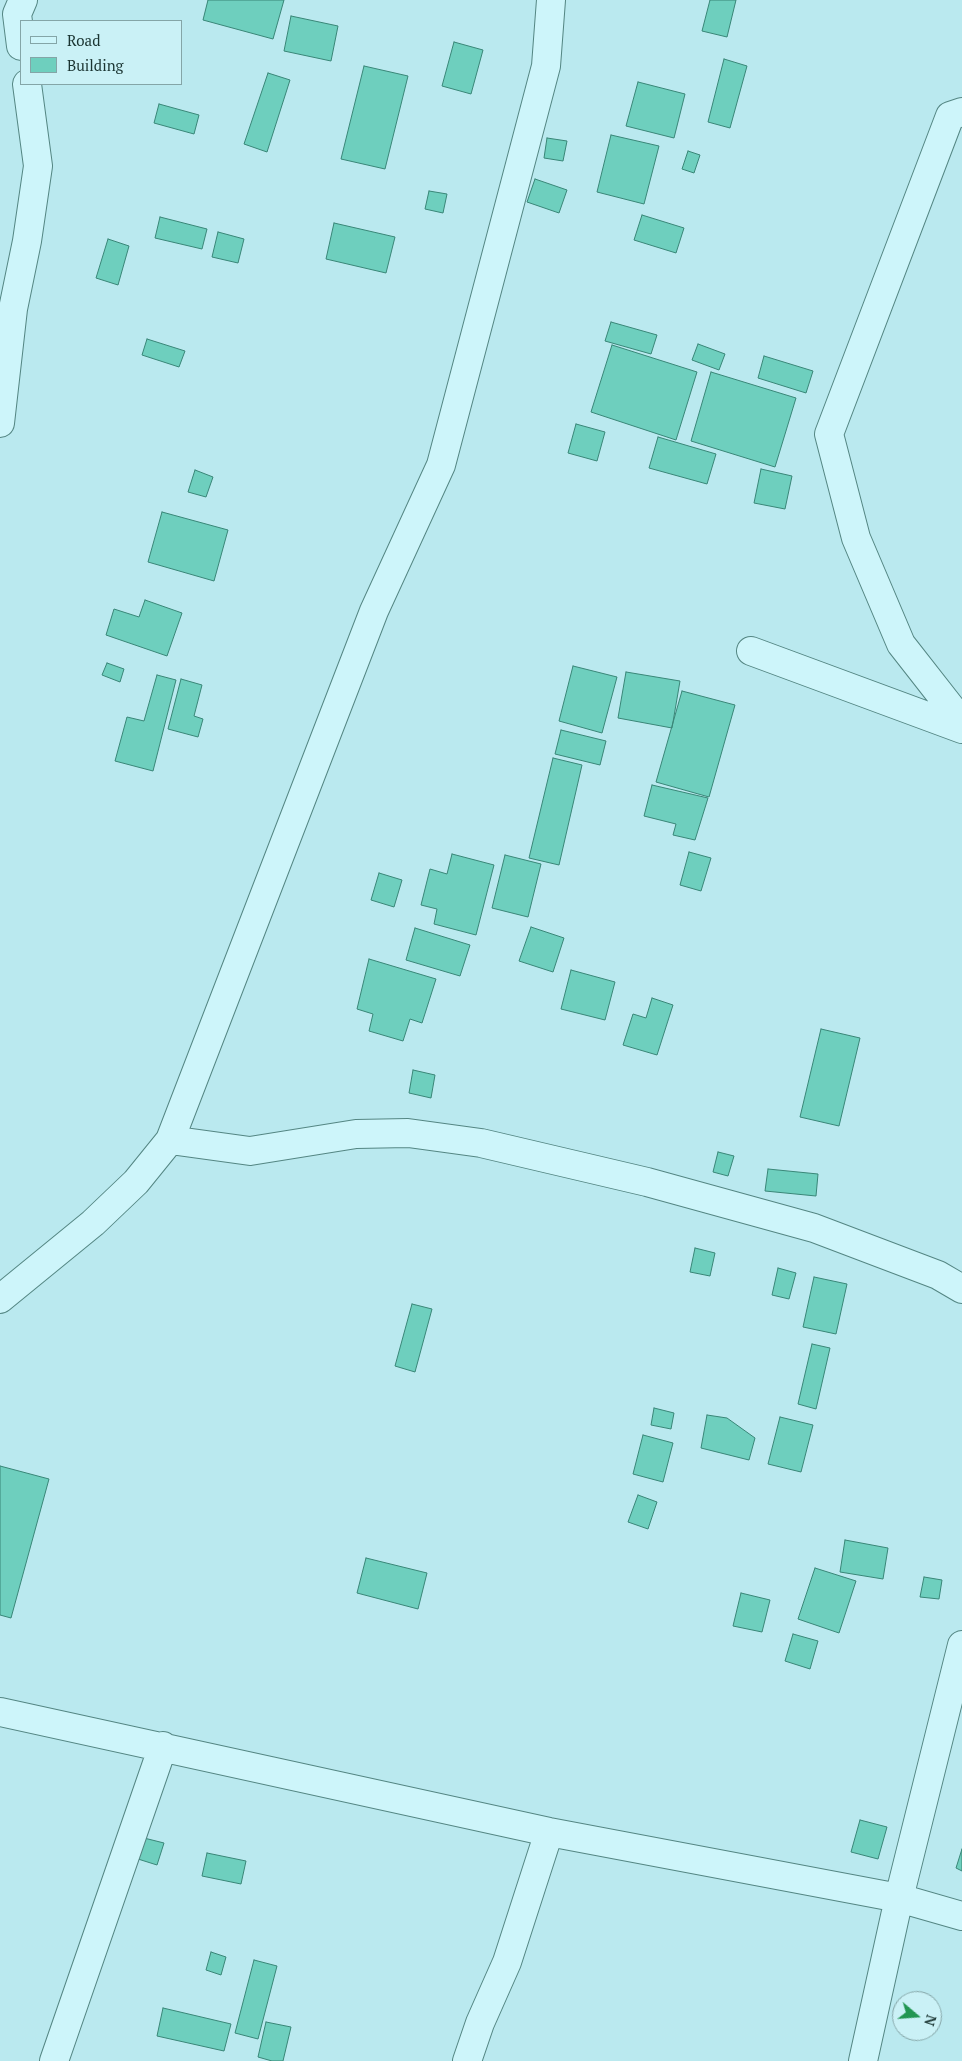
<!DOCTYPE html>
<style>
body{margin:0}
#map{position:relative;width:962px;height:2061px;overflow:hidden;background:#bae9ef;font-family:"PT Serif",serif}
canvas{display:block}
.legend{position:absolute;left:20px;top:20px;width:162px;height:65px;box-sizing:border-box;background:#caf1f6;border:1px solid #84a5a7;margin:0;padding:6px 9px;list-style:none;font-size:15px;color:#1a3431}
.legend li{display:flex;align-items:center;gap:10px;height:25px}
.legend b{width:25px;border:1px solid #84a5a7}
.north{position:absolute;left:892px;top:1991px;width:50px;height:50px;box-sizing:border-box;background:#caf1f6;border:1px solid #84a5a7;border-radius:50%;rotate:108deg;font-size:14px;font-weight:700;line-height:20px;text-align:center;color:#1a3431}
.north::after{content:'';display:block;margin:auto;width:18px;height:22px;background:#229652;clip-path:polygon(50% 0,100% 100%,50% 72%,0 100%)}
</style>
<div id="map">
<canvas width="962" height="2061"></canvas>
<ul class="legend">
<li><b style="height:6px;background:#cdf5fa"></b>Road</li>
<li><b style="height:14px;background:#6ecfbe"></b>Building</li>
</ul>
<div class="north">N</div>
</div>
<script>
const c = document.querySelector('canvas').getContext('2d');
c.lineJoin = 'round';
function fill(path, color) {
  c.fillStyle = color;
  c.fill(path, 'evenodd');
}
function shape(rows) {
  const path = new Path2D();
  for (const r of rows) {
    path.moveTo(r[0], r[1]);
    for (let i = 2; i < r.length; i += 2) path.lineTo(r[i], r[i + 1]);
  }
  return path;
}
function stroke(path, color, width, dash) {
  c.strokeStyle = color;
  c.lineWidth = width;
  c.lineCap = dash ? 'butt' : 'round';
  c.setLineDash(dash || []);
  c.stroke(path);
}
const building = shape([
 [208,0,284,0,273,39,203,20,208,0],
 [710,0,736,0,727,37,702,31,710,0],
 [291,16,338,26,331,61,284,51,291,16],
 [454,42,483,50,471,94,442,86,454,42],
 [724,59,747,66,730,128,708,122,724,59],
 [364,66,408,76,385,169,341,159,364,66],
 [268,73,290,80,267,152,244,144,268,73],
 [638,82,685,94,674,138,626,126,638,82],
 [159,104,199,115,194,134,154,123,159,104],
 [611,135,659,146,644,204,597,192,611,135],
 [547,138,567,141,563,161,544,158,547,138],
 [688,151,700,155,694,173,682,169,688,151],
 [535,179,567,190,559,213,527,202,535,179],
 [429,191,447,194,443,213,425,209,429,191],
 [642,215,684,228,676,253,634,240,642,215],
 [160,217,207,229,202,249,155,238,160,217],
 [334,223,395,237,386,273,326,259,334,223],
 [218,232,244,239,238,263,212,257,218,232],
 [108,239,129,246,118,285,96,278,108,239],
 [611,322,657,335,651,354,605,341,611,322],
 [147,339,185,351,179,367,142,355,147,339],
 [698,344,725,354,719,370,692,360,698,344],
 [612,345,697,372,676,440,591,412,612,345],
 [764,356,813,371,806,393,758,378,764,356],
 [711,372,796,398,775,467,691,441,711,372],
 [576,424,605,432,597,461,568,453,576,424],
 [658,437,716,454,707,484,649,468,658,437],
 [761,469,792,476,785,509,754,503,761,469],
 [195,470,213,477,206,497,188,492,195,470],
 [162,512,228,530,214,581,148,562,162,512],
 [145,600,182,613,167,656,106,635,114,609,139,617,145,600],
 [107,663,124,669,120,682,102,675,107,663],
 [573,666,617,677,602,733,559,721,573,666],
 [626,672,680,681,672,728,618,718,626,672],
 [157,675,176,680,153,771,115,761,127,717,144,721,157,675],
 [181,679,202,685,194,716,203,719,198,737,168,729,181,679],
 [682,691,735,705,709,797,656,782,682,691],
 [561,730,606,741,600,765,555,754,561,730],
 [553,758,582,765,559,865,529,858,553,758],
 [652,785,708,798,695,840,673,835,676,824,644,816,652,785],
 [689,852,711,858,701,891,680,885,689,852],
 [452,854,494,865,476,935,434,924,437,909,421,905,430,869,447,874,452,854],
 [505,855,541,864,528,917,492,908,505,855],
 [379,873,402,880,394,907,371,900,379,873],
 [531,927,564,938,553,972,519,961,531,927],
 [415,928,470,945,460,976,406,960,415,928],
 [369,959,436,979,422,1023,410,1019,403,1041,369,1031,373,1014,357,1009,369,959],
 [571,970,615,982,605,1020,561,1009,571,970],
 [652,998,673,1005,657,1055,623,1045,633,1014,646,1018,652,998],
 [821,1029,860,1038,839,1126,800,1117,821,1029],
 [413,1070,435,1075,431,1098,409,1093,413,1070],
 [718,1152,734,1156,728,1176,713,1172,718,1152],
 [768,1169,818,1174,816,1196,765,1191,768,1169],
 [695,1248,715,1253,710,1276,690,1272,695,1248],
 [778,1268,796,1273,789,1299,772,1295,778,1268],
 [814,1277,847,1284,836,1334,803,1327,814,1277],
 [412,1304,432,1309,415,1372,395,1366,412,1304],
 [812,1344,830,1348,816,1409,798,1404,812,1344],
 [654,1408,674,1413,671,1429,651,1425,654,1408],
 [707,1415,727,1418,755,1438,749,1460,701,1448,707,1415],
 [780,1417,813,1425,801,1472,768,1464,780,1417],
 [643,1435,673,1443,663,1482,633,1474,643,1435],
 [0,1466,49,1479,11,1618,0,1615,0,1466],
 [638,1495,657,1502,648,1529,628,1522,638,1495],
 [845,1540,888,1548,883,1579,840,1572,845,1540],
 [366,1558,427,1573,418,1609,357,1593,366,1558],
 [815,1568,856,1581,839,1633,798,1619,815,1568],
 [924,1577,942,1580,939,1599,920,1597,924,1577],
 [741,1593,770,1600,762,1632,733,1626,741,1593],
 [793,1634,818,1641,810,1669,785,1661,793,1634],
 [860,1820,887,1827,878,1859,851,1852,860,1820],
 [144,1838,164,1843,157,1865,138,1859,144,1838],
 [962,1849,962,1871,956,1868,962,1849],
 [207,1853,246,1861,241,1884,202,1876,207,1853],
 [211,1952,226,1957,221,1975,206,1970,211,1952],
 [254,1960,277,1966,258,2039,235,2033,254,1960],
 [163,2008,231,2024,224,2051,157,2036,163,2008],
 [266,2022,291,2027,283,2061,272,2061,258,2057,266,2022]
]);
const minor = shape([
 [21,46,17,14,23,0],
 [962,112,950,116,829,434,856,538,901,644,962,722],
 [0,423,13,309,27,241,38,166,27,84],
 [751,651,962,729],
 [170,1140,250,1151,356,1134,408,1133,481,1143,647,1182,814,1228,938,1275,962,1289],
 [0,1299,93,1223,136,1182,170,1140,374,611,441,465,546,66,551,0],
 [0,1712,549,1832,899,1898,962,1916],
 [54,2061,163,1746],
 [467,2061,480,2023,507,1962,549,1832],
 [863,2061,899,1898,962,1645]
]);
fill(building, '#6ecfbe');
stroke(building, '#398677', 1);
stroke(minor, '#548683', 30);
stroke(minor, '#cdf5fa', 28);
</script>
